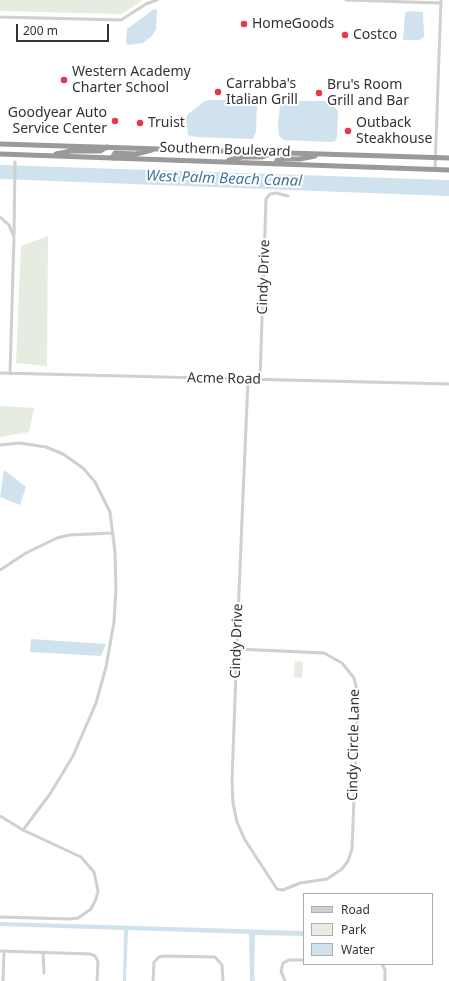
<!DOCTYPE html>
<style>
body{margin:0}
#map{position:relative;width:449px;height:981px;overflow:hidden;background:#fff;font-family:"Noto Sans",sans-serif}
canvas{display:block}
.legend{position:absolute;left:303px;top:893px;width:130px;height:72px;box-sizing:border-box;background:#fff;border:1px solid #adadad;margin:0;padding:5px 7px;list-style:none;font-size:12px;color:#333}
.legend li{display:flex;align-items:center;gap:8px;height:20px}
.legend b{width:20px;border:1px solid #adadad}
.scale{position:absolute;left:16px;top:24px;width:93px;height:18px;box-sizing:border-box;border:2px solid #333;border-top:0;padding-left:5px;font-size:12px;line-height:14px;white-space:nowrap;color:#333;-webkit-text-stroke:3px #fff;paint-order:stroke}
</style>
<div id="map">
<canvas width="449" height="981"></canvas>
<ul class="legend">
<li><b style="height:5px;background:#d0d0d0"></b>Road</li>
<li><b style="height:11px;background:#e6ecdf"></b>Park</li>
<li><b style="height:11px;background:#cfe2ee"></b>Water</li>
</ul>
<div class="scale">200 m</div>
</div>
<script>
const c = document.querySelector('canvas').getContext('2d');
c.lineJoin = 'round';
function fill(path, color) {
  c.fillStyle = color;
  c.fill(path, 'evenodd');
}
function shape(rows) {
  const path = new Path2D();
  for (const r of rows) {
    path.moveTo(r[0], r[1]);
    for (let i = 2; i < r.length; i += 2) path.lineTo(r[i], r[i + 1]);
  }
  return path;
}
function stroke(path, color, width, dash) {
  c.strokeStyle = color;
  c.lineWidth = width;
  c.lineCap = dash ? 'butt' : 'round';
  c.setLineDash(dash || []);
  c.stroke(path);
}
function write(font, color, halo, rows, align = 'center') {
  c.font = font + ' "Noto Sans",sans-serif';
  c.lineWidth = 4;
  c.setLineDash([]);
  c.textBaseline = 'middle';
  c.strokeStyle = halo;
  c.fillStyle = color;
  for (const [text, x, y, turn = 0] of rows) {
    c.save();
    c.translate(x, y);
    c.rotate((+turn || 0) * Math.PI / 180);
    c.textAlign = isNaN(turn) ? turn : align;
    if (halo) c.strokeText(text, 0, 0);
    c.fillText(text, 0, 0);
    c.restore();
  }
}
const green = shape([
 [0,0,143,0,122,14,0,11],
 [48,236,47,366,16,363,21,246],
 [0,406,34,408,29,432,0,437],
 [295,661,303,662,302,678,294,677]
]);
const water = shape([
 [154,9,157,10,156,29,152,36,143,43,128,45,126,42,127,29],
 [408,11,423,12,424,37,419,40,403,40,405,13],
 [211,100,255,100,257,105,256,132,253,139,195,137,188,135,186,118,188,114,205,101],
 [283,101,331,101,338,112,337,138,335,141,331,142,284,140,279,136,278,124,280,105],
 [0,165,449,180,449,196,0,179],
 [4,470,26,487,20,505,0,497],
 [31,639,106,644,101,656,30,652],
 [0,922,304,931,304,936,255,935,254,978,255,981,250,981,249,934,128,930,126,981,123,981,124,930,0,926]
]);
const street = shape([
 [346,0,441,3],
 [0,17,121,20,146,4,157,0],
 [435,169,441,0],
 [0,217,9,225,14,237,10,374],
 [14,235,15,162],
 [0,373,449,384],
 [260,380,266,199,270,194,276,193,288,196],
 [0,445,19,443,46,447,63,454,83,468,95,482,110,512,115,552,116,589,114,622,106,667,96,703,73,756,50,794,23,830],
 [0,570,26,553,57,538,69,535,113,533],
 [237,649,324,653,342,663,354,678,358,695,352,849,348,861,342,869,327,879,300,883,283,890,277,889,245,840,237,822,233,803,232,781,238,617,243,496,248,380],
 [0,816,23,830,81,857,94,872,98,891,96,899,91,909,78,918,69,919,0,917],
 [0,951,90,954,95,956,98,962,97,981],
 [43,952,44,973],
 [382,964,385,970,385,981],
 [3,981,4,951],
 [153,981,154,962,159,957,164,956,215,957,222,965,223,981],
 [285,981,281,971,283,963,289,960,304,960]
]);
const highway = shape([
 [0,144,449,158],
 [0,154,449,170],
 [56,154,71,151,100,151,107,147],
 [112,158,115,153,136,154,152,150],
 [229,160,242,157,262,157,268,155,270,152],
 [276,163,277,160,280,159,300,159,315,156]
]);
const markers = [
 [244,24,4,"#e63946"],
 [345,35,4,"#e63946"],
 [64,80,4,"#e63946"],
 [218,92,4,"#e63946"],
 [319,93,4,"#e63946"],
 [115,121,4,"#e63946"],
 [140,123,4,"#e63946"],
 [348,131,4,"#e63946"]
];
const poiNames = [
 ["HomeGoods",252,24],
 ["Costco",353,35],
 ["Western Academy",72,72],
 ["Charter School",72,88],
 ["Carrabba's",226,84],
 ["Italian Grill",226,100],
 ["Bru's Room",327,85],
 ["Grill and Bar",327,101],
 ["Goodyear Auto",107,113,"right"],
 ["Service Center",107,129,"right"],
 ["Truist",148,123],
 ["Outback",356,123],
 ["Steakhouse",356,139]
];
const streetNames = [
 ["Southern Boulevard",225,150,2],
 ["Cindy Drive",264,277,-88],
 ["Acme Road",224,379,1],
 ["Cindy Drive",237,641,-88],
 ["Cindy Circle Lane",354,745,-89]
];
const waterNames = [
 ["West Palm Beach Canal",224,179,2]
];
fill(green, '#e6ecdf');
fill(water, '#cfe2ee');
stroke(street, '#d0d0d0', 3);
stroke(highway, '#9a9a9a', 5);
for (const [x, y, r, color] of markers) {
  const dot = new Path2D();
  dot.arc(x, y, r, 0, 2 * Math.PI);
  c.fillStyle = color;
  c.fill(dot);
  stroke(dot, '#fff', 1.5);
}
write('14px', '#333', '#fff', poiNames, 'left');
write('14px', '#333', '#fff', streetNames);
write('italic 15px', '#3f7597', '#fff', waterNames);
</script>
